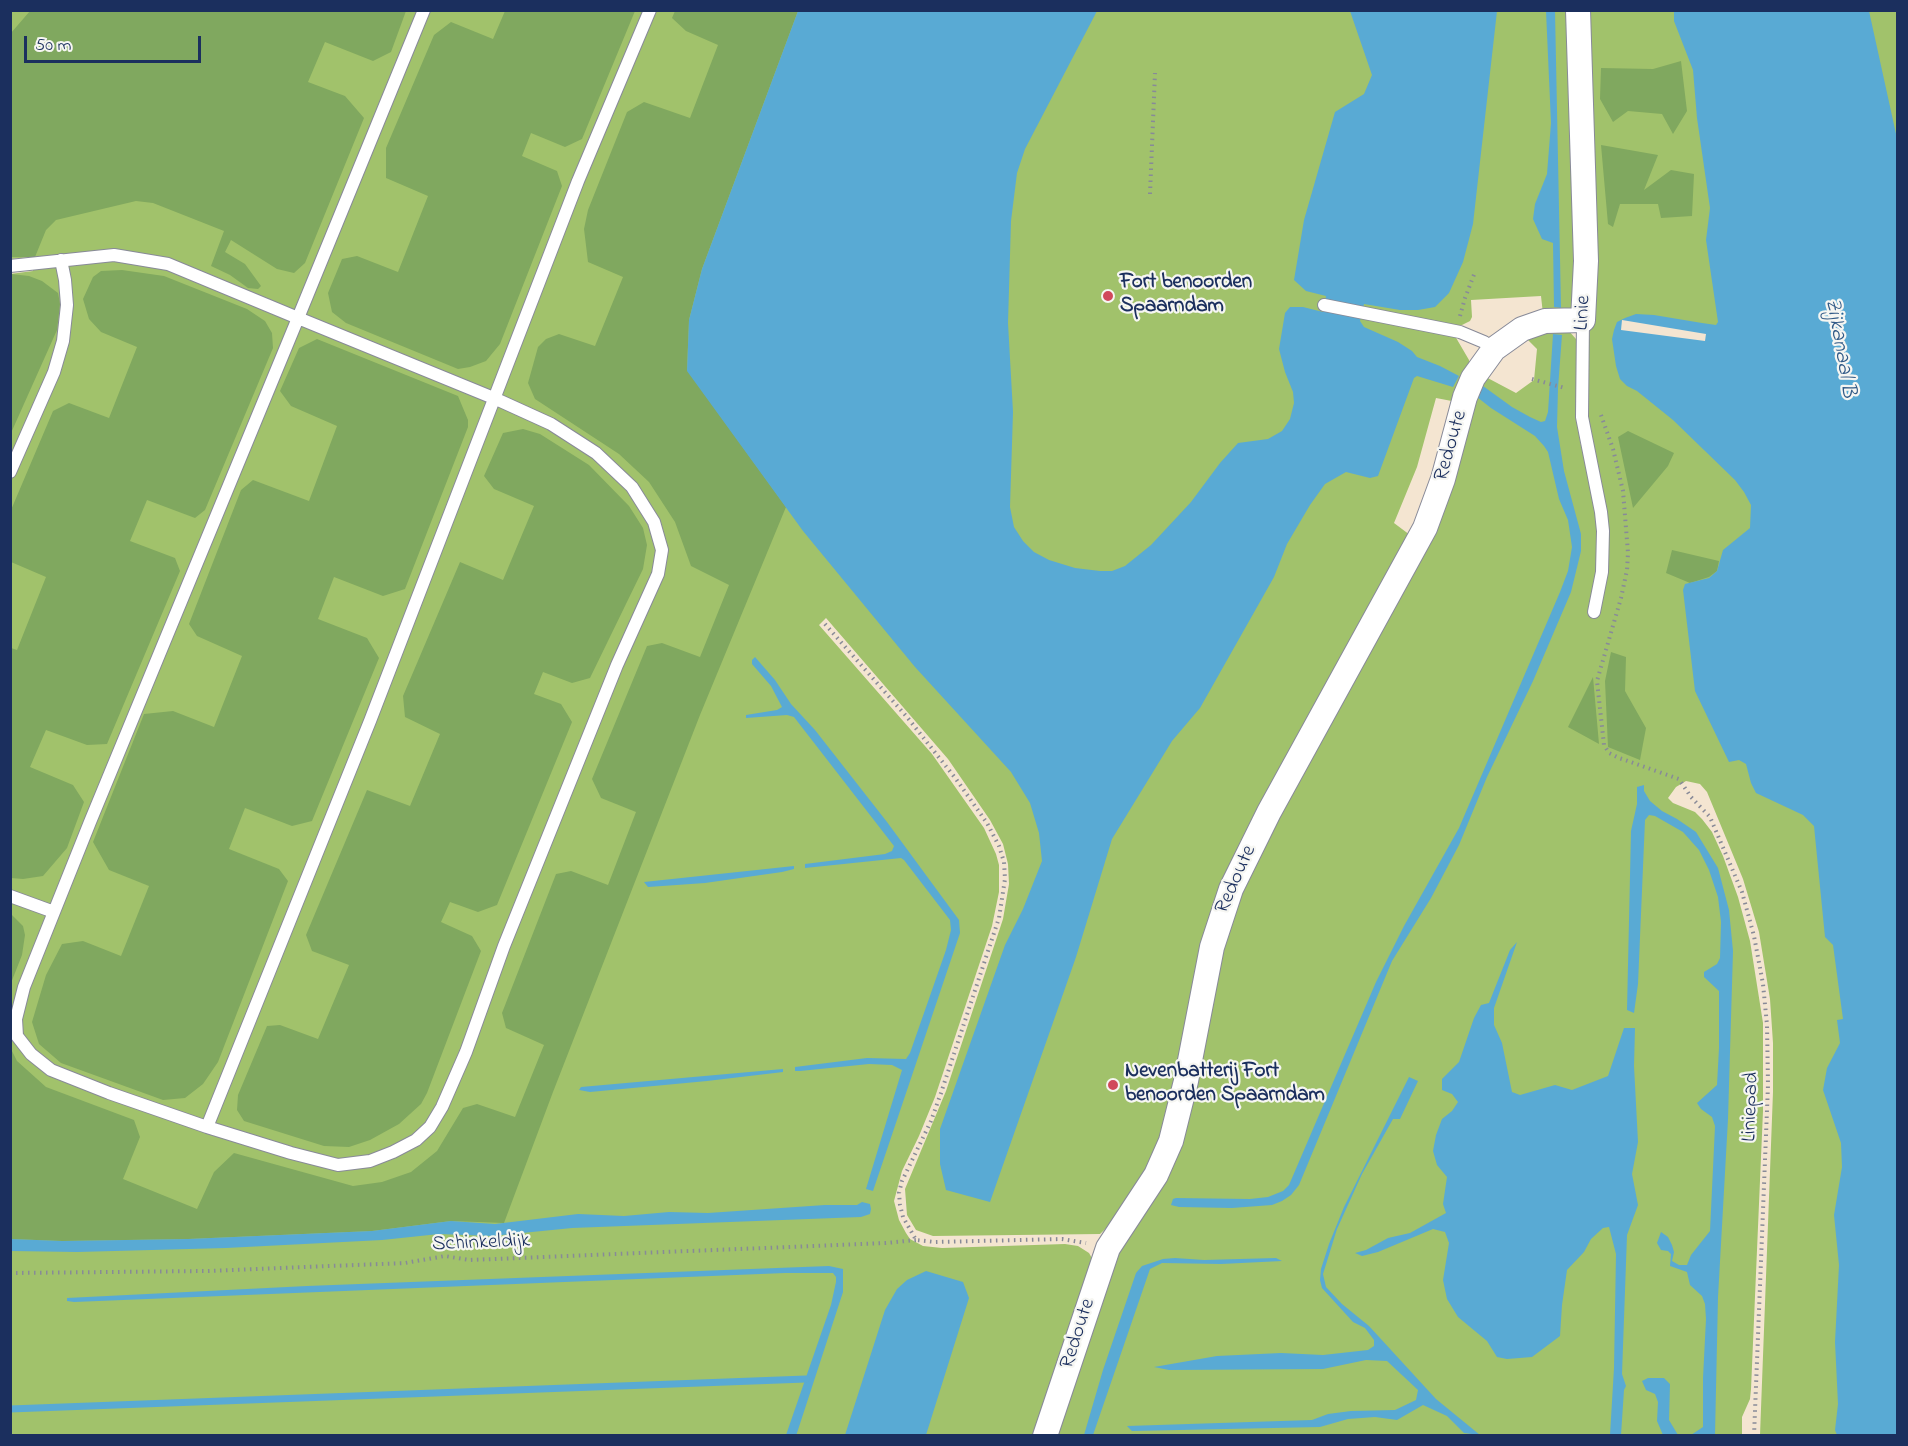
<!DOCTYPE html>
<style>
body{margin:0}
#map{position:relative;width:1908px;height:1446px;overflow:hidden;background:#f4e5d1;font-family:"Indie Flower",sans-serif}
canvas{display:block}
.frame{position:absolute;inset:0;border:12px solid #1b2f5e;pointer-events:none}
.scale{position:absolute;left:24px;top:36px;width:177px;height:27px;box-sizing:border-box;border:3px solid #1b2f5e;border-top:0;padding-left:8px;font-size:18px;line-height:21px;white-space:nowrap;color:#1b2f5e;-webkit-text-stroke:4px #f6f6f2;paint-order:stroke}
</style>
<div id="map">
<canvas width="1908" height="1446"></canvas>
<div class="frame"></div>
<div class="scale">50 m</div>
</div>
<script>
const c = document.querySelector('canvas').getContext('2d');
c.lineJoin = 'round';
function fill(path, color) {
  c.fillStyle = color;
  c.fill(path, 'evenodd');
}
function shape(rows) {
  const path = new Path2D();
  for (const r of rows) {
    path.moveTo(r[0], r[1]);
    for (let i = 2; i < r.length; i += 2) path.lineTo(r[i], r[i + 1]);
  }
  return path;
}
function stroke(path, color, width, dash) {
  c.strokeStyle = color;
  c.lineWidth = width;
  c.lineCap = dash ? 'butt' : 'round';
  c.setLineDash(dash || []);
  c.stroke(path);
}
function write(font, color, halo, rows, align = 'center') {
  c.font = font + ' "Indie Flower",sans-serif';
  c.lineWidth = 4.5;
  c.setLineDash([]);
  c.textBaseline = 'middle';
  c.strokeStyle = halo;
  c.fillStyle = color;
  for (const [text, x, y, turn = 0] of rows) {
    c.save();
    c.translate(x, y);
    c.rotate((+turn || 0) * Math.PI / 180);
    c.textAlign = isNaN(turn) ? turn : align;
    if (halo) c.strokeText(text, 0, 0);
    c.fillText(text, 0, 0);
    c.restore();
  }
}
const green = shape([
 [11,11,1573,11,1576,306,1569,311,1543,314,1541,296,1471,300,1472,317,1470,321,1460,326,1455,336,1469,360,1469,367,1457,402,1436,398,1417,467,1394,523,1414,538,1237,863,1161,1148,1119,1216,1100,1234,933,1236,916,1230,907,1215,905,1189,946,1091,1003,919,1009,884,1008,864,1003,844,990,820,948,759,826,618,819,625,932,754,984,828,996,854,999,865,999,892,992,926,935,1097,919,1136,902,1171,894,1201,899,1220,906,1233,910,1239,923,1246,942,1248,1065,1244,1078,1246,1089,1253,1093,1260,1037,1435,11,1435,10,274,33,271,31,257,11,259],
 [1584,11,1897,11,1897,1435,1760,1435,1773,1092,1773,1043,1770,999,1759,932,1743,879,1707,792,1700,784,1686,781,1676,787,1668,798,1673,803,1695,812,1702,819,1712,832,1723,856,1738,897,1750,941,1763,1023,1763,1111,1751,1389,1750,1399,1742,1417,1742,1435,1051,1436,1101,1289,1140,1209,1223,926,1365,650,1482,375,1516,393,1534,380,1537,349,1523,335,1568,330,1576,339,1577,406,1580,441,1597,514,1601,605,1607,578,1586,393,1591,307]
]);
const forest = shape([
 [30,11,406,11,391,52,373,61,325,42,308,82,345,96,364,118,305,263,294,273,277,269,231,240,225,252,245,264,261,286,258,289,248,288,230,275,211,266,224,231,153,203,136,201,56,220,46,230,35,257,11,257,11,33],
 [505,11,635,11,582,139,565,147,531,133,522,156,557,171,562,186,500,344,486,361,470,367,458,369,346,323,332,312,328,293,342,259,357,256,398,272,428,196,386,178,386,148,434,35,451,22,493,39],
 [675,11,798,11,702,269,689,320,687,370,786,507,700,715,553,1092,504,1223,451,1221,372,1231,188,1239,62,1241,11,1239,10,1047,17,1061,46,1087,134,1120,140,1137,123,1179,197,1209,214,1172,234,1153,353,1186,382,1182,411,1172,437,1151,463,1108,477,1104,515,1117,544,1045,506,1028,502,1013,556,874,571,871,608,885,636,812,601,798,592,779,647,646,662,643,700,657,729,585,691,566,675,522,649,482,619,454,535,399,528,383,538,347,546,339,559,334,595,346,623,277,588,262,584,229,588,210,627,112,644,102,690,118,718,45,686,31,672,18],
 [1681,61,1687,111,1673,134,1662,114,1628,111,1613,122,1600,99,1601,68,1653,69],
 [1601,145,1658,155,1644,190,1671,170,1694,174,1692,216,1661,218,1658,204,1620,204,1613,227,1608,224],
 [122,270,164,276,247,309,265,321,272,333,273,348,205,510,195,518,147,500,130,541,175,558,180,571,107,744,87,745,46,730,30,767,73,785,84,802,67,848,43,876,23,879,11,878,11,648,17,650,46,577,11,562,11,510,53,411,69,403,109,418,137,347,101,332,89,319,83,299,93,277,101,271],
 [11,274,29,276,42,281,58,293,60,304,57,330,11,433],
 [317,339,458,396,468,420,468,427,405,589,383,596,334,577,318,619,367,638,379,658,312,821,292,826,245,808,229,849,279,869,288,881,218,1062,203,1084,185,1098,163,1100,61,1063,39,1044,32,1022,46,975,62,944,83,941,121,956,149,886,109,870,93,842,144,714,173,711,214,727,242,656,197,636,189,624,241,490,253,480,309,501,337,426,291,406,280,391,299,348],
 [523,429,540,434,589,465,629,506,643,528,647,545,643,569,590,678,572,683,543,672,534,694,561,704,572,722,497,905,478,912,450,902,441,922,472,936,481,951,427,1093,421,1104,399,1124,370,1140,349,1147,324,1146,244,1121,237,1110,238,1095,267,1026,280,1025,318,1039,349,965,312,951,306,935,367,790,410,806,440,734,405,717,403,696,460,562,503,580,534,506,494,489,484,476,503,433],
 [1628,431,1674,453,1668,466,1633,508,1618,437],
 [1672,550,1719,561,1717,571,1709,577,1690,583,1666,573],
 [1611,652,1626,657,1625,691,1646,728,1640,760,1608,747,1605,681],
 [1593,677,1599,744,1568,727],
 [11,914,23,926,25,935,22,955,11,983]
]);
const water = shape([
 [798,11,1097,11,1025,149,1017,173,1011,221,1008,323,1013,412,1010,507,1014,527,1023,541,1034,552,1049,560,1075,568,1100,571,1112,571,1125,566,1151,545,1191,502,1220,463,1238,443,1268,439,1282,431,1290,419,1294,403,1293,392,1285,372,1279,349,1285,313,1290,307,1303,307,1323,312,1326,296,1306,291,1294,280,1304,220,1335,112,1364,94,1372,75,1350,11,1497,11,1473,224,1463,262,1449,293,1435,307,1418,310,1400,310,1364,304,1360,321,1364,327,1398,342,1412,351,1417,357,1440,366,1459,376,1453,387,1417,376,1414,378,1378,476,1370,478,1346,472,1325,484,1310,505,1287,544,1274,577,1200,708,1172,741,1112,839,1076,957,990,1202,946,1190,940,1164,940,1129,1005,945,1023,909,1042,861,1039,833,1030,803,1011,772,915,667,803,531,687,371,689,320,702,269],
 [1546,11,1555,11,1561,308,1554,307,1553,243,1542,239,1533,219,1535,204,1547,174,1551,123],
 [1674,11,1869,11,1898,143,1897,1435,1837,1435,1835,1430,1838,1404,1835,1342,1839,1265,1834,1215,1842,1167,1841,1143,1823,1090,1827,1068,1840,1043,1837,1020,1843,1019,1833,945,1825,937,1814,826,1803,815,1756,793,1751,783,1746,764,1739,760,1729,762,1695,691,1683,590,1685,584,1709,578,1717,571,1723,550,1750,528,1751,505,1744,492,1735,480,1673,420,1637,391,1627,386,1620,379,1616,366,1612,339,1614,330,1617,322,1625,318,1636,314,1654,315,1702,323,1716,325,1718,322,1706,240,1710,208,1697,118,1693,70,1674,21],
 [1553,334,1562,335,1558,388,1557,427,1564,471,1581,534,1581,551,1571,592,1533,681,1487,777,1459,845,1431,898,1392,961,1299,1185,1291,1195,1282,1201,1272,1205,1232,1208,1179,1207,1171,1205,1173,1199,1176,1198,1250,1199,1268,1197,1283,1191,1289,1185,1376,982,1404,926,1459,828,1560,592,1568,571,1572,547,1568,520,1559,499,1548,452,1544,446,1535,436,1491,408,1477,397,1483,386,1512,407,1530,417,1541,422,1545,421,1548,412],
 [755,657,775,680,791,704,815,730,887,822,959,920,960,933,873,1191,866,1189,902,1070,892,1065,869,1064,800,1071,795,1071,795,1067,867,1058,906,1059,910,1053,946,950,951,930,950,920,904,860,901,858,805,868,805,864,885,854,892,851,894,846,794,717,787,715,746,718,746,715,777,710,782,707,771,686,752,664,752,660],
 [1644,785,1644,791,1650,801,1662,811,1677,819,1696,832,1718,868,1729,910,1733,951,1728,1119,1718,1297,1715,1435,1691,1435,1703,1427,1703,1378,1706,1319,1705,1304,1702,1296,1690,1285,1687,1272,1670,1266,1671,1254,1668,1251,1661,1250,1657,1243,1661,1232,1668,1237,1672,1245,1674,1252,1672,1261,1679,1265,1687,1265,1691,1255,1710,1231,1715,1126,1712,1117,1701,1109,1697,1103,1717,1085,1719,1048,1719,991,1704,977,1704,972,1717,964,1720,958,1721,922,1718,897,1709,870,1699,850,1683,832,1655,816,1649,815,1645,820,1638,984,1634,1013,1627,1010,1631,831,1637,804,1637,787],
 [794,866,794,869,782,872,705,883,648,887,644,882],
 [1517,942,1494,1008,1494,1025,1502,1043,1512,1092,1520,1095,1555,1085,1572,1090,1608,1076,1624,1028,1635,1028,1634,1066,1638,1142,1632,1174,1638,1205,1627,1235,1622,1374,1626,1386,1624,1390,1621,1435,1610,1435,1614,1368,1616,1254,1609,1227,1603,1228,1591,1239,1584,1252,1567,1270,1562,1305,1560,1336,1532,1357,1507,1359,1497,1357,1487,1341,1458,1317,1447,1299,1443,1280,1449,1243,1445,1232,1433,1229,1378,1252,1362,1256,1355,1253,1366,1250,1388,1238,1410,1233,1446,1213,1443,1204,1447,1177,1437,1165,1433,1151,1436,1135,1442,1119,1452,1111,1458,1102,1452,1094,1442,1090,1442,1079,1459,1062,1474,1018,1481,1005,1489,1003,1510,950],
 [783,1069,783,1072,707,1081,590,1092,579,1090,581,1087],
 [1409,1077,1418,1081,1400,1119,1393,1119,1362,1174,1337,1229,1323,1274,1326,1287,1342,1304,1369,1326,1436,1399,1480,1435,1464,1433,1447,1416,1423,1405,1397,1420,1375,1417,1348,1419,1320,1427,1132,1431,1127,1426,1312,1420,1328,1414,1351,1411,1395,1410,1416,1400,1418,1390,1387,1361,1366,1360,1323,1369,1169,1370,1154,1367,1217,1356,1281,1353,1323,1355,1368,1350,1374,1346,1374,1340,1365,1328,1353,1322,1322,1288,1320,1280,1321,1269,1329,1244,1344,1207],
 [862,1202,870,1204,871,1209,870,1214,861,1217,572,1228,492,1236,439,1234,382,1240,226,1248,77,1252,11,1251,11,1239,62,1241,188,1239,372,1231,451,1221,495,1224,578,1214,624,1216,669,1212,708,1213,825,1205,857,1205],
 [1175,1258,1204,1260,1276,1258,1282,1261,1221,1264,1162,1263,1150,1269,1093,1435,1084,1435,1103,1370,1136,1273,1142,1266,1163,1259],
 [829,1266,843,1269,843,1292,796,1436,786,1435,831,1305,836,1282,836,1277,833,1273,785,1273,74,1302,67,1301,67,1298,307,1286],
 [926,1271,963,1282,969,1298,926,1435,845,1435,885,1310,897,1289,907,1280],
 [1648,1378,1664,1378,1670,1384,1669,1420,1678,1435,1663,1435,1657,1421,1658,1402,1655,1394,1646,1390,1642,1381]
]);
const pier = shape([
 [1622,320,1706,334,1705,341,1621,330]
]);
const stream = shape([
 [10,1409,806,1379]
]);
const path = shape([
 [1150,194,1155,73],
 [1460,316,1465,298,1475,272],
 [1532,379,1565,388],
 [1601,415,1613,449,1623,491,1628,553,1627,570,1621,598,1597,681,1604,745,1609,753,1619,758,1679,779,1691,797,1710,817,1742,892,1754,936,1763,984,1767,1025,1768,1085,1754,1436],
 [825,624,907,717,956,779,987,823,999,846,1004,862,1005,879,999,918,941,1093,931,1121,902,1181,899,1193,900,1205,903,1217,916,1240,935,1242,1062,1239,1086,1243],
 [10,1273,207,1271,405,1263,445,1256,469,1260,886,1243,916,1240]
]);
const service = shape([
 [10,266,114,255,168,264,298,318,496,399,551,424,596,453,632,487,654,522,662,550,658,574,617,665,504,946,466,1052,442,1107,430,1127,416,1140,393,1152,370,1161,338,1165,291,1153,207,1127,109,1093,51,1070,31,1054,17,1036,16,1019,24,987,90,822,298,318,424,10],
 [1324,305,1460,332,1484,342,1494,349],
 [1583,320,1582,417,1601,512,1603,531,1602,572,1594,612],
 [10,472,54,372,63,341,67,305,65,280,61,260],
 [10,896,54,912],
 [207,1127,370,721,578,181,650,10]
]);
const minor = shape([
 [1045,1436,1108,1248,1156,1175,1171,1141,1186,1081,1212,947,1231,889,1269,812,1425,528,1443,479,1465,397,1473,378,1494,349,1522,329,1545,321,1583,320,1586,261,1578,10]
]);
const markers = [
 [1108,296,6,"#d1495b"],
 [1113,1085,6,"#d1495b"]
];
const poiNames = [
 ["Fort benoorden",1120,284],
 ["Spaarndam",1120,308],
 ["Nevenbatterij Fort",1125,1073],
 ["benoorden Spaarndam",1125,1097]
];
const streetNames = [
 ["Linie",1584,313,-87],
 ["Redoute",1452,446,-74],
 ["Redoute",1237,880,-66],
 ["Liniepad",1752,1107,-88],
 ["Schinkeldijk",481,1244,-2],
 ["Redoute",1079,1334,-72]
];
const waterNames = [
 ["Zijkanaal B",1839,348,80]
];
fill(green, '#a1c26b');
fill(forest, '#80a85f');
fill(water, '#59aad4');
fill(pier, '#f4e5d1');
stroke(stream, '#59aad4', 7);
stroke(service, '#888a98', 14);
stroke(minor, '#888a98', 26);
stroke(path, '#888a98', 4, [1.5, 4.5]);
stroke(service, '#fff', 12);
stroke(minor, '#fff', 24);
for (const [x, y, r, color] of markers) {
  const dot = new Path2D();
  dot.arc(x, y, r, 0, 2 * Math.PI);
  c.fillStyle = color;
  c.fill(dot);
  stroke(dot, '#f6f6f2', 2);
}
write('bold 21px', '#1b2f5e', '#f6f6f2', poiNames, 'left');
write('21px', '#1b2f5e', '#f6f6f2', streetNames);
write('italic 22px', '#315a87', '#f6f6f2', waterNames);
</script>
